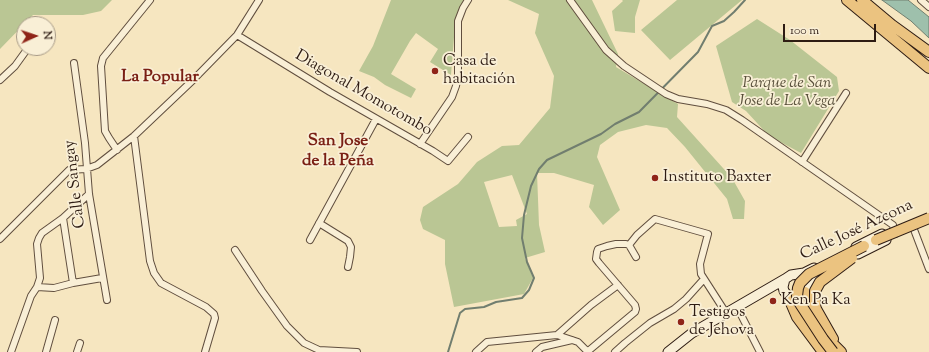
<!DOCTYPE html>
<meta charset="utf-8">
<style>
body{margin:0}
#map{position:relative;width:929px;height:352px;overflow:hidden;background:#f6e6c0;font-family:"Sorts Mill Goudy",serif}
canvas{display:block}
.north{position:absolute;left:16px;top:16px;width:40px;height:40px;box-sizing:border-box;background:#f9efd6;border:1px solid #a89b88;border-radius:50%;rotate:87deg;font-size:11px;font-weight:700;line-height:16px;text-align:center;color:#2e1c13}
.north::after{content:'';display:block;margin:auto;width:14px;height:18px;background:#8f2418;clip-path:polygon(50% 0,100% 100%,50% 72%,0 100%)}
.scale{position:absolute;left:783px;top:24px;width:93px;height:18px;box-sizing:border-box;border:2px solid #2e1c13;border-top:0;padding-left:5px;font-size:12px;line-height:14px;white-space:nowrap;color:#2e1c13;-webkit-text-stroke:3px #f9efd6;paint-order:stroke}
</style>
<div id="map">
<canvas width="929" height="352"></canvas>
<div class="north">N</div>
<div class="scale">100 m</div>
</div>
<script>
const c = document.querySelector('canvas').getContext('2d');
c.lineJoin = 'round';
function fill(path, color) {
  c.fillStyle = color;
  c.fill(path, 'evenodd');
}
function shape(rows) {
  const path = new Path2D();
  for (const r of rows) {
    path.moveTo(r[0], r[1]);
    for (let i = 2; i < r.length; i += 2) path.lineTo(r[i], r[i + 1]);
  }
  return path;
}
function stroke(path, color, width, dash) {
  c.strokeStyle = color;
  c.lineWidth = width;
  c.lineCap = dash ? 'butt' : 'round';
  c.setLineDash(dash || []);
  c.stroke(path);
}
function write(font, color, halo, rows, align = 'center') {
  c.font = font + ' "Sorts Mill Goudy",serif';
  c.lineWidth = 3.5;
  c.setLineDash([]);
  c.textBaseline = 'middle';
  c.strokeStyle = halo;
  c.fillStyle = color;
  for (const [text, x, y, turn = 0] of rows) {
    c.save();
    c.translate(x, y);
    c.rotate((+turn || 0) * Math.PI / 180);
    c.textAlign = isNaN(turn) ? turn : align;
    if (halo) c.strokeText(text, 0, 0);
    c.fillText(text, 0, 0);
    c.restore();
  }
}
const green = shape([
 [0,0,112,0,101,11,83,15,33,15,0,49],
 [391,0,468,0,463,8,455,25,451,75,430,62,438,49,416,33,410,41,391,74,416,89,411,98,385,85,374,77,359,71,373,46],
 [508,0,592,0,618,54,616,67,678,104,677,117,732,178,745,201,744,219,733,219,727,199,685,147,667,128,646,125,618,132,600,145,597,157,620,210,603,225,589,207,594,185,554,173,537,173,539,225,545,252,525,258,533,278,524,294,454,307,445,264,445,240,423,229,420,220,423,207,458,184,477,162,502,146,519,145,550,108,554,76,535,33,539,14],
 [512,175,527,214,516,220,517,226,499,227,484,182],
 [622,0,640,0,635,17,635,33,615,31,612,11,623,1],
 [677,0,742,0,670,60,641,30],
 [757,19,790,40,837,77,839,91,801,153,769,136,746,111,732,102,716,46]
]);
const water = shape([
 [882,0,908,0,929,17,929,38,911,21,882,0]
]);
const stream = shape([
 [448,352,460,313,465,309,484,307,496,302,522,298,529,290,534,278,527,262,522,238,524,215,531,186,539,169,547,160,601,134,615,124,639,112,698,52,712,26,724,21,734,12,745,0]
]);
const street = shape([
 [570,0,606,50,624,66,666,94,678,99,707,104,726,110,742,120,893,225,895,234],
 [921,0,929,7],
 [237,35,330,92,433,151,448,161,468,137],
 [74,63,85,143,89,194,107,300],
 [0,80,15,66,28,48],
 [134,136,150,261,154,273,161,283,206,307,214,314,215,318,205,352],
 [420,144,452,97,456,86,458,75,458,21,463,8,468,0],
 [117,150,109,138,105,131,101,66,103,58,150,0],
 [802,162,846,93],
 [63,218,73,283,102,278],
 [319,223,348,241,351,247,350,257,348,267],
 [913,227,929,269],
 [0,239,69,170,86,169,97,165,134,136,193,80,237,35,259,0],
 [310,240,376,119],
 [629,245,637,235,655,219,708,234,700,264,701,274,726,313],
 [235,250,262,291,287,326,304,343,319,350,357,352],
 [37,287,54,288,73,283],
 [737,307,760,352],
 [557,335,591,305,618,285],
 [11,352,31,296,37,287,40,278,37,244,39,238,42,233,63,218,89,194],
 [46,352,55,320],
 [77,352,80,343],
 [476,352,487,342,557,335,578,342,588,352],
 [536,352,542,347,572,340],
 [587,352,635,312,636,309,635,305,599,263,596,259,597,252,598,249,607,246,616,244,626,244,629,245,636,257],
 [615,352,625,343,650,323,674,309,686,299,704,279]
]);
const secondary = shape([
 [856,247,882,234],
 [858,254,886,240],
 [797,275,805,280,806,290,802,295,799,297,791,298,788,296,784,291,783,287,785,279,791,275,804,273,814,268],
 [806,287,811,282,826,272],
 [668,352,692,333,785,279]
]);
const primary = shape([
 [847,0,929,68],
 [862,0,892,25,929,52],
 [805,292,807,306,813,316],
 [788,296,797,317,823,352],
 [815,305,816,309,833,339],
 [825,334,830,341,841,352]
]);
const primaryBridge = shape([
 [876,240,929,218],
 [815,303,815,291,820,282,852,258],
 [833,352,823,339,799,302,797,296,798,288,800,283,809,274,864,246]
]);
const markers = [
 [435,71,4,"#8f2418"],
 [655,178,4,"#8f2418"],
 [773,301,4,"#8f2418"],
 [681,322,4,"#8f2418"]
];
const poiNames = [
 ["Casa de",443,62],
 ["habitación",443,80],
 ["Instituto Baxter",663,178],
 ["Ken Pa Ka",781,301],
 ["Testigos",689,313],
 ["de Jehova",689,331]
];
const parkNames = [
 ["Parque de San",787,84],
 ["Jose de La Vega",787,102]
];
const streetNames = [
 ["Diagonal Momotombo",363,94,30],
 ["Calle Sangay",76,184,-97],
 ["Calle José Azcona",857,231,-25]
];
const neighbourhoodNames = [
 ["La Popular",160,78],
 ["San Jose",338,142],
 ["de la Peña",338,162]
];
fill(green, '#bac694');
fill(water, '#9ec0ac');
stroke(water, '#717e6f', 1);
stroke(stream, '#717e6f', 2);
stroke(street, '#604e3e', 8);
stroke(secondary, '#2e1c13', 11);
stroke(primary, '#2e1c13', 12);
stroke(street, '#f9efd6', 6);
stroke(secondary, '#f9efd6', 9);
stroke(primary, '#ebc380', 10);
stroke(primaryBridge, '#2e1c13', 12, []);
stroke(primaryBridge, '#ebc380', 10);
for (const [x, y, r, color] of markers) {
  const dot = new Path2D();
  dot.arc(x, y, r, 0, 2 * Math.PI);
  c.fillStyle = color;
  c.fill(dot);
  stroke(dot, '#f9efd6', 1.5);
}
write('16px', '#2e1c13', '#f9efd6', poiNames, 'left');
write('italic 16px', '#584f3a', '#f9efd6', parkNames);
write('16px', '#2e1c13', '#f9efd6', streetNames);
write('bold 17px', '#7a1f14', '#f9efd6', neighbourhoodNames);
</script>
